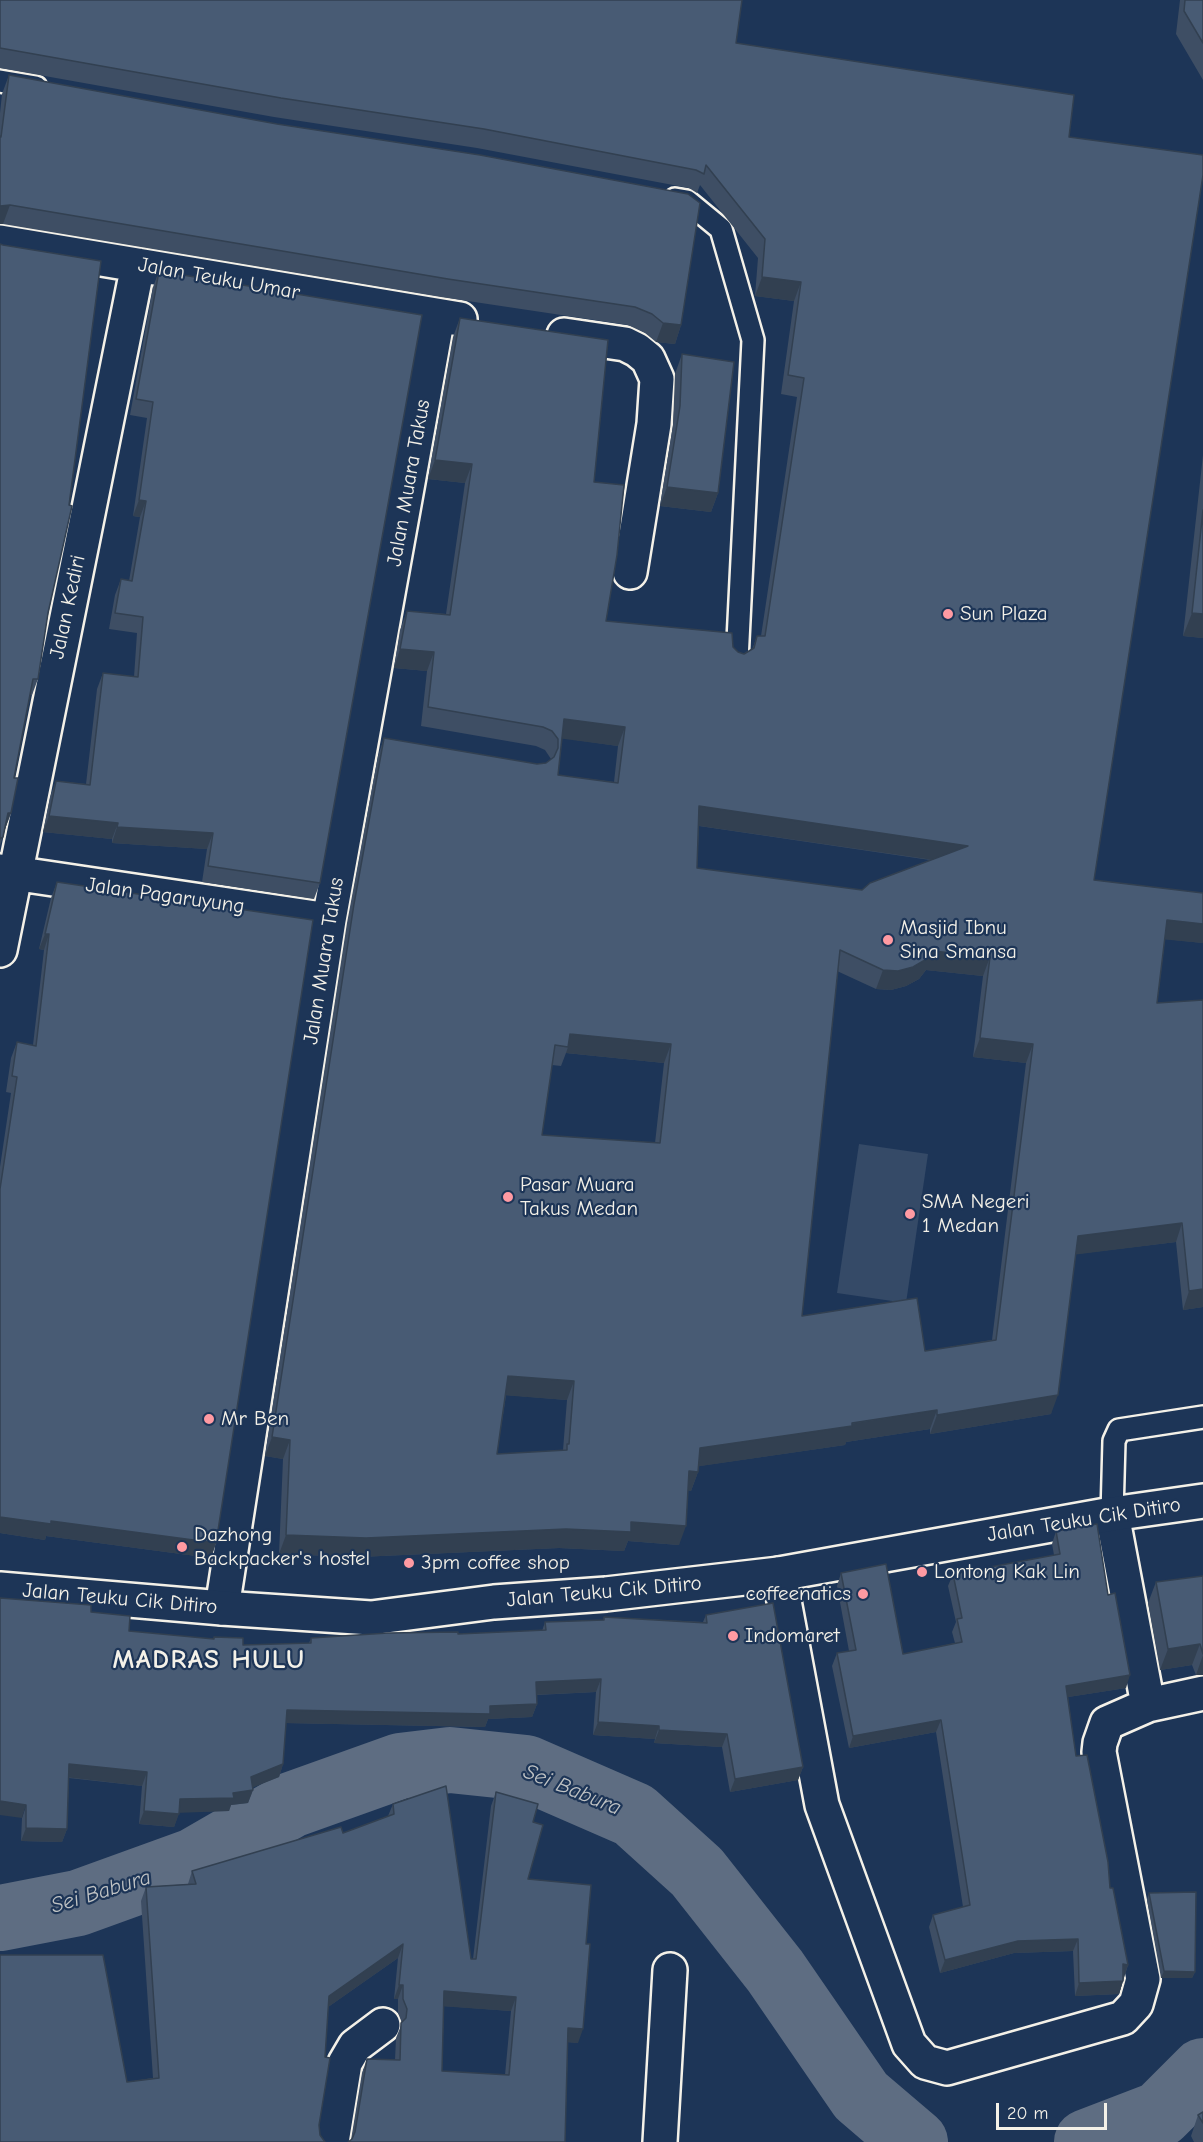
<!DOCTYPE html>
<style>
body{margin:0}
#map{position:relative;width:1203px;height:2142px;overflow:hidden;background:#1d3557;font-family:"Comic Neue",sans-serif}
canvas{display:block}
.scale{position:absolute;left:996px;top:2103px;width:111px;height:27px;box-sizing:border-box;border:3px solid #f4f1e8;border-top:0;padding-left:8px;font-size:18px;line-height:21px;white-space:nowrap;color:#f4f1e8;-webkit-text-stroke:4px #1d3557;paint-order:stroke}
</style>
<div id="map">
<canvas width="1203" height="2142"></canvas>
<div class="scale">20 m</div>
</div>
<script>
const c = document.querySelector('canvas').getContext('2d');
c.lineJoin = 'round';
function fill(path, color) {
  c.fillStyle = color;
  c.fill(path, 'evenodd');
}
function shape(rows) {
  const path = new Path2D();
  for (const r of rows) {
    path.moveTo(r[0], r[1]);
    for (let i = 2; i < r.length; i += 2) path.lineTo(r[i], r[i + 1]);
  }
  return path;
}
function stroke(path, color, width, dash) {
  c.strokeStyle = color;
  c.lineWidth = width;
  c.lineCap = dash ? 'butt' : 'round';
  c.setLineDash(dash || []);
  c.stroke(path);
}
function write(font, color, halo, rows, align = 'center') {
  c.font = font + ' "Comic Neue",sans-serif';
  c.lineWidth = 4.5;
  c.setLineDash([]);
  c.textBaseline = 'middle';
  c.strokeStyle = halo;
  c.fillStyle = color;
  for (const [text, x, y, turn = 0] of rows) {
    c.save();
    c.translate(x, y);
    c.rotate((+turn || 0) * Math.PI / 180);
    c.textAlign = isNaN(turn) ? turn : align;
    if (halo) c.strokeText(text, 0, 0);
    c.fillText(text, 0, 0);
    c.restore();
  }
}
const green = shape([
 [859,1144,928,1154,906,1303,837,1293]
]);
const river = shape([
 [0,1918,78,1903,194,1861,291,1805,400,1766,450,1760,526,1768,634,1815,697,1872,775,1971,861,2096,915,2142],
 [1087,2142,1160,2114,1203,2071]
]);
const lane = shape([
 [0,81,36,87],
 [675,199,687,201,721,229,753,340,737,660],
 [1112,1514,1114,1441,1119,1430,1203,1417]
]);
const street = shape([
 [0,242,460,319],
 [564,335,625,344,637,350,648,359,657,379,654,424,630,572],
 [0,871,329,920],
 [0,950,138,265],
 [779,1574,822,1805,909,2044,925,2062,947,2068,1123,2018,1136,2004,1143,1979,1099,1752,1100,1743,1107,1723,1148,1705,1112,1514],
 [222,1608,329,920,438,316],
 [1148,1705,1203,1693],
 [332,2142,345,2063,355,2046,383,2025],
 [660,2142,670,1970]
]);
const secondary = shape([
 [0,1589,222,1608,371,1618,494,1602,606,1594,779,1574,1112,1514,1203,1501]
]);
const wall = shape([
 [0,0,736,43,1069,137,1094,880,1203,943,1165,939,1157,1003,1203,1000,1203,1307,1183,1310,1176,1242,1076,1254,1051,1414,930,1434,930,1429,846,1442,845,1445,699,1466,698,1472,691,1491,688,1490,679,1545,628,1541,624,1551,559,1548,359,1557,279,1554,283,1459,265,1456,347,923,378,756,384,738,537,764,546,763,551,759,545,750,536,746,421,726,427,671,394,668,400,630,407,611,446,614,465,483,428,479,453,337,460,318,594,482,606,621,733,647,738,652,744,654,752,650,757,636,761,636,797,397,781,394,794,301,755,296,758,258,700,185,697,193,689,188,477,148,274,117,0,68],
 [562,738,618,746,614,782,558,775],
 [699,826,930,860,862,890,697,868],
 [926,970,983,976,973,1057,1026,1063,992,1340,925,1351,802,1316,837,971,876,989,891,990,906,986,919,979],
 [566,1053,664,1063,655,1143,542,1135,552,1065,561,1066],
 [506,1395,567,1400,563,1450,497,1454],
 [1180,0,1203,0,1203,80,1176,34],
 [9,75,277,124,681,325,675,344,656,342,645,333,628,325,441,297,3,224,0,224,0,113,2,94],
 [0,244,48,613,38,679,32,695,30,695,14,778,11,813,5,829,0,846],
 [159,271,320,883,314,899,202,882,207,849,112,843,112,839,43,832,50,797,56,781,86,784,97,689,103,673,134,677,137,633,109,629,115,595,121,579,129,581,140,517,133,516,147,418,130,415,153,287],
 [682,354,718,493,711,512,660,506,673,425,675,374],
 [1203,455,1203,638,1183,636],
 [57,882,216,1543,211,1558,46,1536,45,1540,0,1533,0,1167,11,1093,6,1092,11,1058,17,1042,33,1045,44,950,39,949,51,898],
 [1056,1531,1108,1595,1126,1688,1068,1697,1076,1756,1110,1888,1128,1965,1119,1994,1075,1996,1073,1951,1014,1953,940,1973,929,1927,933,1915,963,1907,936,1732,849,1748,832,1666,837,1653,849,1651,837,1586,841,1573,903,1654,955,1643,952,1632,956,1622,948,1586,953,1574,1054,1555,1052,1544],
 [1203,1576,1203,1675,1196,1675,1192,1665,1160,1670,1148,1603,1156,1582],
 [91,1612,129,1631,213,1639,214,1637,243,1645,309,1643,311,1638,458,1634,542,1631,545,1622,603,1620,604,1617,703,1622,706,1615,803,1767,798,1780,730,1792,722,1747,654,1743,655,1739,593,1735,596,1692,537,1695,537,1704,532,1717,488,1719,485,1727,286,1723,283,1764,279,1777,253,1787,253,1790,248,1803,231,1805,229,1811,179,1812,174,1827,139,1824,142,1786,69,1778,67,1829,62,1842,21,1841,22,1818],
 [496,1792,533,1822,528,1879,586,1944,578,2043,568,2042,565,2142,351,2140,362,2073,367,2059,395,2060,396,2038,402,2023,398,2013,398,1999,394,1999,398,1958,328,2007,325,2057,127,2082,153,2078,141,1901,146,1887,188,1884,192,1871,343,1833,388,1816,393,1804,471,1959,473,1959,491,1806],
 [444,2006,511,2011,505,2075,442,2071],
 [1149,1893,1195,1972,1192,1978,1161,1978,1147,1900],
 [1203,2112,1203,2142,1194,2142,1191,2136,1198,2115]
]);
const shadedWall = shape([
 [10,205,3,224,0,224,0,206],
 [762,277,801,282,794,301,755,296],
 [663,323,681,325,675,344,656,342],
 [435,460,472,464,465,483,428,479],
 [667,487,718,493,711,512,660,506],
 [139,500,146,501,140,517,133,516],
 [1192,613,1203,614,1203,638,1183,636],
 [400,649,434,652,427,671,394,668],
 [564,719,625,727,618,746,557,738],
 [699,806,968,846,961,864,693,825],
 [8,813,11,813,5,829,2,828],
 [49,816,118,823,112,839,43,832],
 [117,827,213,833,207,849,112,843],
 [1167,920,1203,924,1203,943,1160,939],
 [45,934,49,934,44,950,39,949],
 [933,951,990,957,983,976,926,970,919,979,906,986,891,990,876,989,883,970],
 [570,1034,671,1044,664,1063,566,1053,568,1047],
 [980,1038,1033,1044,1026,1063,973,1057],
 [1182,1223,1176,1242,1072,1255,1078,1236],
 [1203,1289,1203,1307,1183,1310,1189,1291],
 [508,1376,574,1381,567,1400,501,1395],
 [1058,1395,1051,1414,930,1434,937,1415],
 [937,1410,930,1429,846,1442,845,1445,694,1467,700,1448],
 [272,1437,290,1440,283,1459,265,1456],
 [689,1471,698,1472,691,1491,683,1490],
 [0,1517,51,1521,216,1543,211,1558,46,1536,45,1540,0,1533],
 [631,1522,686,1526,679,1545,628,1541,624,1551,559,1548,359,1557,279,1554,286,1535],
 [1200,1644,1192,1665,1160,1670,1168,1649],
 [1203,1655,1203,1675,1196,1675],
 [1130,1675,1126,1688,1062,1698,1066,1686],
 [601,1679,596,1692,531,1695,536,1682],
 [537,1704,532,1717,488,1719,485,1727,282,1723,287,1710,490,1706],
 [941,1720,936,1732,849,1748,853,1736],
 [598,1722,659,1726,655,1739,593,1735],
 [659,1730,727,1734,722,1747,654,1743],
 [69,1764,147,1772,142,1786,65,1777],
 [283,1764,279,1777,247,1790,251,1777],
 [803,1767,798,1780,730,1792,735,1779],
 [253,1790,248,1803,231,1805,229,1811,175,1813,180,1799],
 [0,1801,26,1805,22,1818,0,1815],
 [144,1811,179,1814,174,1827,139,1824],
 [26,1828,67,1829,62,1842,21,1841],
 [1078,1939,1073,1951,1014,1953,940,1973,945,1960,1018,1941],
 [403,1944,398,1958,324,2010,329,1996],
 [1123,1964,1128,1965,1124,1977],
 [1164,1971,1195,1972,1192,1978,1161,1978],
 [1123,1981,1119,1994,1075,1996,1079,1983],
 [399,1985,403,1985,398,1999,394,1999],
 [444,1991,516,1997,511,2011,439,2006],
 [568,2028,583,2029,578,2043,563,2042]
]);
const building = shape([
 [0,0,742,0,736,43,1074,95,1069,137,1203,155,1203,175,1094,880,1203,893,1203,924,1167,920,1157,1003,1203,1000,1203,1289,1189,1291,1182,1223,1078,1236,1058,1395,937,1415,937,1410,852,1423,852,1426,700,1448,698,1472,689,1471,686,1526,631,1522,631,1532,566,1529,366,1538,286,1535,290,1440,272,1437,354,904,384,738,537,764,546,763,554,757,558,748,558,739,552,731,543,727,428,707,434,652,400,649,407,611,450,615,472,464,435,460,460,318,608,340,594,482,624,485,617,555,606,621,732,633,733,647,738,652,744,654,754,648,757,636,765,636,804,378,788,375,801,282,762,277,765,239,706,165,704,174,696,170,484,129,281,98,0,48,0,0],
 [564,719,625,727,618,783,558,775,564,719],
 [699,806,968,846,870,883,862,890,697,868,699,806],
 [840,950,883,970,898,971,913,967,925,960,933,951,990,957,980,1038,1033,1044,996,1340,925,1351,917,1298,802,1316,840,950],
 [570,1034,671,1044,660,1143,542,1135,555,1045,568,1047,570,1034],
 [508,1376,574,1381,569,1444,567,1444,567,1450,497,1454,508,1376],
 [1185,0,1203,0,1203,43,1184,11,1185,0],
 [9,75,277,124,480,155,688,194,700,203,681,325,663,323,652,314,635,307,448,279,10,205,0,206,0,136,1,137,9,75],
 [0,244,3,245,101,261,69,505,72,506,48,613,38,679,33,679,14,778,18,778,11,813,8,813,3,837,0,839,0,244],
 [159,271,422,315,320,883,208,866,213,833,117,827,118,823,49,816,56,781,90,785,103,673,138,677,143,617,115,613,121,579,132,581,146,501,139,500,153,402,136,399,159,271],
 [682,354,734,362,718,493,667,487,680,406,682,354],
 [1203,510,1203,614,1192,613,1203,510],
 [57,882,313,920,216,1543,51,1521,51,1524,0,1517,0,1189,17,1077,12,1076,17,1042,36,1046,49,934,45,934,57,882],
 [1097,1524,1108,1595,1115,1593,1130,1675,1066,1686,1076,1756,1087,1755,1108,1862,1110,1888,1113,1888,1128,1965,1123,1964,1123,1981,1079,1983,1078,1939,1018,1941,945,1960,933,1915,970,1905,941,1720,853,1736,837,1653,856,1650,841,1573,886,1564,903,1654,962,1642,957,1619,962,1618,953,1574,1060,1554,1056,1531,1097,1524],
 [1203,1576,1203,1654,1200,1644,1168,1649,1156,1582,1203,1576],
 [0,1598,91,1605,91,1612,130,1616,129,1631,214,1639,214,1637,243,1638,243,1645,311,1643,311,1638,388,1633,458,1632,458,1634,546,1630,545,1622,604,1620,604,1617,707,1623,706,1615,773,1603,803,1767,735,1779,727,1734,659,1730,659,1726,598,1722,601,1679,536,1682,537,1704,490,1706,490,1714,287,1710,283,1764,251,1777,253,1790,233,1793,234,1798,180,1799,179,1814,144,1811,147,1772,69,1764,67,1829,26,1828,26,1805,0,1801,0,1598],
 [446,1786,471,1959,476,1959,496,1792,538,1804,533,1822,543,1825,528,1879,591,1885,586,1944,590,1944,583,2029,568,2028,565,2142,348,2142,352,2139,355,2132,367,2059,400,2060,401,2023,406,2018,407,2009,403,1999,403,1985,399,1985,403,1944,329,1996,325,2057,330,2058,319,2125,320,2135,325,2142,0,2142,0,1955,103,1955,127,2082,159,2078,146,1887,196,1884,192,1871,341,1827,343,1833,394,1814,393,1804,446,1786],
 [444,1991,516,1997,509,2075,442,2071,444,1991],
 [1196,1892,1195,1972,1164,1971,1149,1893,1196,1892],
 [1203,2112,1203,2123,1198,2115,1203,2112]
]);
const markers = [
 [948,614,6,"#ff9aa2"],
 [888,940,6,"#ff9aa2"],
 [508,1197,6,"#ff9aa2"],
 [910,1214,6,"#ff9aa2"],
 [209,1419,6,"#ff9aa2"],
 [182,1547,6,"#ff9aa2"],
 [409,1563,6,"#ff9aa2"],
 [922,1572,6,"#ff9aa2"],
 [863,1594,6,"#ff9aa2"],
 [733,1636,6,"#ff9aa2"]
];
const streetNames = [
 ["Jalan Teuku Umar",219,279,10],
 ["Jalan Muara Takus",409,483,-80],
 ["Jalan Kediri",68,607,-78],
 ["Jalan Pagaruyung",165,896,8],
 ["Jalan Muara Takus",324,961,-81],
 ["Jalan Teuku Cik Ditiro",1084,1520,-9],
 ["Jalan Teuku Cik Ditiro",604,1592,-5],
 ["Jalan Teuku Cik Ditiro",120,1599,5]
];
const poiNames = [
 ["Sun Plaza",960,614],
 ["Masjid Ibnu",900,928],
 ["Sina Smansa",900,952],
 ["Pasar Muara",520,1185],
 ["Takus Medan",520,1209],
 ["SMA Negeri",922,1202],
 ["1 Medan",922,1226],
 ["Mr Ben",221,1419],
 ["Dazhong",194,1535],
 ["Backpacker's hostel",194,1559],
 ["3pm coffee shop",421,1563],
 ["Lontong Kak Lin",934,1572],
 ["coffeenatics",851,1594,"right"],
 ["Indomaret",745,1636]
];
const waterNames = [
 ["Sei Babura",572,1790,22],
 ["Sei Babura",101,1892,-17]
];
const districtNames = [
 ["MADRAS HULU",209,1660]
];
fill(green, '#354a67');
stroke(river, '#5e6d82', 66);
stroke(lane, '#f4f1e8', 26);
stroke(street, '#f4f1e8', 38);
stroke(secondary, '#f4f1e8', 38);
stroke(lane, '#1d3557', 21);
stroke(street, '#1d3557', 33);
stroke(secondary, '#1d3557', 33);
fill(wall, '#3e4e64');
fill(shadedWall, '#324051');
fill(building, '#485b74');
stroke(building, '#324051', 1.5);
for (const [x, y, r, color] of markers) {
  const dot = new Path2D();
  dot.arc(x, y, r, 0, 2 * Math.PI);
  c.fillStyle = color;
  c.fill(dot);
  stroke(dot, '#1d3557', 2);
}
write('21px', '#f4f1e8', '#1d3557', streetNames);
write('21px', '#f4f1e8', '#1d3557', poiNames, 'left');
write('italic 22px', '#c0c3c4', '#1d3557', waterNames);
c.letterSpacing = '1.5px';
write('bold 27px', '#f4f1e8', '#1d3557', districtNames);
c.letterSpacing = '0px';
</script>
